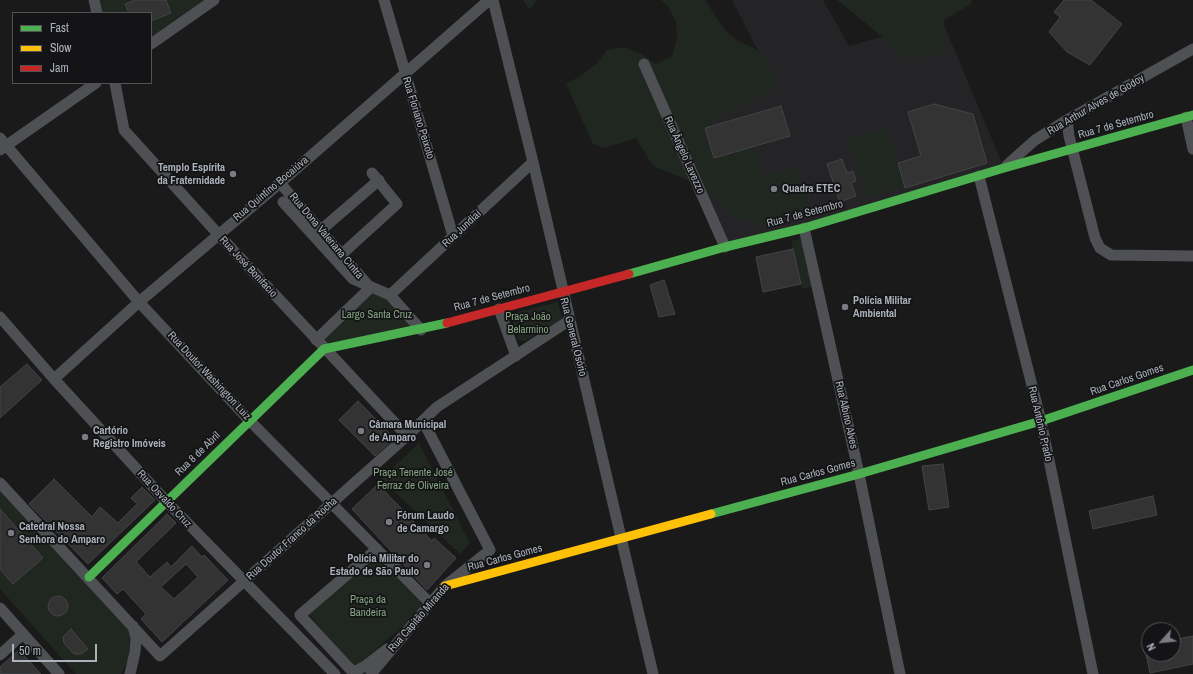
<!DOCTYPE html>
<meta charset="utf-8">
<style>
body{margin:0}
#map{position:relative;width:1193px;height:674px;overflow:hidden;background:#1a1a1a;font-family:"Archivo Narrow",sans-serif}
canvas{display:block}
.legend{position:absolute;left:12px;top:12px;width:140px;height:72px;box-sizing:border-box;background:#141416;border:1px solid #515358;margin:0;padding:5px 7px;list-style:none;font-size:12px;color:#acb2bb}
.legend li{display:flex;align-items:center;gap:8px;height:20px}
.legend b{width:20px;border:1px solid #515358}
.north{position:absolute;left:1141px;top:622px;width:40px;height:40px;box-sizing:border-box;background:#141416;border:1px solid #515358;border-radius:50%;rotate:243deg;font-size:11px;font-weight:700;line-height:16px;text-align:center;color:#acb2bb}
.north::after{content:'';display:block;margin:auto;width:14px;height:18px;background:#797d83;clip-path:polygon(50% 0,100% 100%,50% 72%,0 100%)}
.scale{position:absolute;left:12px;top:644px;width:85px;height:18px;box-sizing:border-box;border:2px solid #acb2bb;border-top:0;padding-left:5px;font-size:12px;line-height:14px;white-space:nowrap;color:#acb2bb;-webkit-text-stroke:3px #141416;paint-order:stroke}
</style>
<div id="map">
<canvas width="1193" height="674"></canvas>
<ul class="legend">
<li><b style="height:5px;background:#4caf50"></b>Fast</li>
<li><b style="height:5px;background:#ffc107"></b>Slow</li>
<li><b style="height:5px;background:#c62828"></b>Jam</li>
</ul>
<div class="north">N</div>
<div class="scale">50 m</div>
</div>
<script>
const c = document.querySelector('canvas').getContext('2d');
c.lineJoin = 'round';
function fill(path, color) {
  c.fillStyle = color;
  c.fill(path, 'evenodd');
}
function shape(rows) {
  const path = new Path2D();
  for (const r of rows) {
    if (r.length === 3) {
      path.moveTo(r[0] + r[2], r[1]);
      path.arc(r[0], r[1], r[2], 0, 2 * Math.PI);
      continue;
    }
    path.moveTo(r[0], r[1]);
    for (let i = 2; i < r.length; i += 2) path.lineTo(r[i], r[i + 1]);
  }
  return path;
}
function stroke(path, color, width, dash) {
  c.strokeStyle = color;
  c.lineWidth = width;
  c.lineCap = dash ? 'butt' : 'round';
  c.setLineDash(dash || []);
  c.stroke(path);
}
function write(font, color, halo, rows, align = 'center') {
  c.font = font + ' "Archivo Narrow",sans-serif';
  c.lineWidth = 3.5;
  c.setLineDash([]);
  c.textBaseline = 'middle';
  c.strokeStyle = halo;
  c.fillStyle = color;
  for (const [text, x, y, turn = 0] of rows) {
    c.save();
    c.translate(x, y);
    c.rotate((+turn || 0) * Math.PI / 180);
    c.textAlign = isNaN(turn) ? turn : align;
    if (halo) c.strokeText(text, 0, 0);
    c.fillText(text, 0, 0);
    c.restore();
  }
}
const built = shape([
 [732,0,823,0,849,46,942,20,1004,168,725,247,667,117,777,88]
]);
const green = shape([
 [95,0,212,0,151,43,151,13,98,13],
 [523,0,537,0,531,8,528,8],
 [661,0,705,0,725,30,738,41,754,48,767,59,777,88,722,115,705,128,704,134,705,145,711,150,741,143,753,146,765,177,795,168,803,195,808,197,808,212,782,223,759,226,739,219,704,187,653,166,636,138,605,148,593,144,566,84,582,75,596,64,607,50,625,47,641,54,656,64,672,56,677,39,676,22,668,6],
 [837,0,971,0,971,4,944,20,943,53,906,60,889,42],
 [886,127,905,185,867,197,848,140],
 [804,238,816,286,802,289,791,241],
 [371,288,390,295,416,331,327,344,323,339],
 [558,302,562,318,558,322,525,341,519,340,510,314],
 [419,443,470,543,460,554,381,479],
 [0,491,130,630,129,658,121,674,76,674,0,589],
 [377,549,430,603,359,664,352,664,305,610]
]);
const building = shape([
 [135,0,166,0,171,13,151,21,151,13,129,13,125,4,135,0],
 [1064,0,1091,0,1122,24,1090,65,1067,52,1049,32,1060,17,1054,12,1064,0],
 [934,104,973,114,987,163,905,188,898,163,921,156,908,112,934,104],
 [781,106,790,136,714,158,705,128,781,106],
 [842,159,847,173,853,171,856,181,851,183,856,196,840,202,827,164,842,159],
 [793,249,801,284,763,292,756,257,793,249],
 [664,280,675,314,659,317,650,285,664,280],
 [27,364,42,380,0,418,0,387,27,364],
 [358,401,394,438,375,456,339,420,358,401],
 [943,464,949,507,929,510,922,466,943,464],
 [54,479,92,517,100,507,118,523,137,504,131,498,142,487,155,500,88,564,29,504,54,479],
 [378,484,432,541,434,538,456,558,427,590,352,509,378,484],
 [1153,496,1157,515,1093,529,1089,511,1153,496],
 [0,509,43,558,13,584,0,569,0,509],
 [167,514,176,523,136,562,150,577,167,562,171,567,192,546,202,557,204,555,228,580,162,642,141,619,146,614,123,589,117,594,102,578,167,514],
 [186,564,198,577,174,599,161,587,186,564],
 [58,606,10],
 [71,629,88,649,81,654,74,654,64,643,63,637,71,629],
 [1193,636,1193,664,1150,673,1146,654,1173,654,1173,640,1193,636],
 [19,650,41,674,0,674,0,667,19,650]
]);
const street = shape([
 [94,0,97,13],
 [384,0,453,236],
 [493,0,533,162,653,674],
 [151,44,214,0],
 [644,64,725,247],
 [115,83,124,130,218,234,407,436],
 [1186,117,1193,149],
 [1067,120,1069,136,1095,238,1100,248,1111,255,1193,256],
 [0,138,139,302,250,421,430,603],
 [0,150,96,83],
 [1007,165,1035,140,1067,120,1193,49],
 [979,176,1041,421,1093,674],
 [280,183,367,284],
 [283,202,353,279,390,295,421,330],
 [804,228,859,474,900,674],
 [321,230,379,180],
 [342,254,397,204,372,173],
 [390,295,533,162],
 [499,309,516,356],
 [0,317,54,379,166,501,335,674],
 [316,340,370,288],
 [54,379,139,302,280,183,489,0],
 [0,483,160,656,407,436,437,407,570,320],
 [377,549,300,615,350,669,356,671,365,666,387,649],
 [0,608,59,674],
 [0,655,23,634],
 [130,674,135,652,136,638,133,626],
 [371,674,445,586,490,550,423,421]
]);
const fast = shape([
 [629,274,725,247,804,228,1004,168,1193,115],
 [711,514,859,474,1041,421,1193,370],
 [89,577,324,349,447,323]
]);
const slow = shape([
 [445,586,711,514]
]);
const jam = shape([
 [447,323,629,274]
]);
const markers = [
 [233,174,4,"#797d83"],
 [774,189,4,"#797d83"],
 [845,307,4,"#797d83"],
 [361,431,4,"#797d83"],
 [85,437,4,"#797d83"],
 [389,522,4,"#797d83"],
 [11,533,4,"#797d83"],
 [427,565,4,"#797d83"]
];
const streetNames = [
 ["Rua Arthur Alves de Godoy",1096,105,-30],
 ["Rua Floriano Peixoto",418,118,73],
 ["Rua 7 de Setembro",1116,125,-16],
 ["Rua Ângelo Lavezzo",684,155,66],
 ["Rua Quintino Bocaiúva",271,189,-40],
 ["Rua 7 de Setembro",805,214,-15],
 ["Rua Jundiaí",462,229,-43],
 ["Rua Dona Valeriana Cintra",326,236,50],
 ["Rua José Bonifacio",248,267,47],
 ["Rua 7 de Setembro",492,298,-15],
 ["Rua General Osório",573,337,76],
 ["Rua Doutor Washington Luiz",209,376,47],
 ["Rua Carlos Gomes",1127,380,-19],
 ["Rua Albino Alves",846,415,77],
 ["Rua Antônio Prado",1040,424,77],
 ["Rua 8 de Abril",198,454,-44],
 ["Rua Carlos Gomes",818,473,-15],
 ["Rua Osvaldo Cruz",164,499,47],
 ["Rua Doutor Franco da Rocha",292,539,-42],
 ["Rua Carlos Gomes",505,558,-15],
 ["Rua Capitão Miranda",419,618,-49]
];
const poiNames = [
 ["Templo Espírita",225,168,"right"],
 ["da Fraternidade",225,181,"right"],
 ["Quadra ETEC",782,189],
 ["Polícia Militar",853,301],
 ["Ambiental",853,314],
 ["Câmara Municipal",369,425],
 ["de Amparo",369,438],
 ["Cartório",93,431],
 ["Registro Imóveis",93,444],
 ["Fórum Laudo",397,516],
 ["de Camargo",397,529],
 ["Catedral Nossa",19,527],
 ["Senhora do Amparo",19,540],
 ["Polícia Militar do",419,559,"right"],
 ["Estado de São Paulo",419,572,"right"]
];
const parkNames = [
 ["Largo Santa Cruz",377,315],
 ["Praça João",528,317],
 ["Belarmino",528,330],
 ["Praça Tenente José",413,473],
 ["Ferraz de Oliveira",413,486],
 ["Praça da",368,600],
 ["Bandeira",368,613]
];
fill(built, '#242426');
fill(green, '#202720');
fill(building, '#333334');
stroke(building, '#424446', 1);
stroke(street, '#4e5053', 11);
stroke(fast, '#4caf50', 9);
stroke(slow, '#ffc107', 9);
stroke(jam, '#c62828', 9);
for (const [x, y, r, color] of markers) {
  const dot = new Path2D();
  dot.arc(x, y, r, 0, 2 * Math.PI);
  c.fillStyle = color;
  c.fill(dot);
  stroke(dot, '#141416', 1.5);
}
write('11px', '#acb2bb', '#141416', streetNames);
write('bold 11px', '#acb2bb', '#141416', poiNames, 'left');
write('11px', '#85a583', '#141416', parkNames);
</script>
